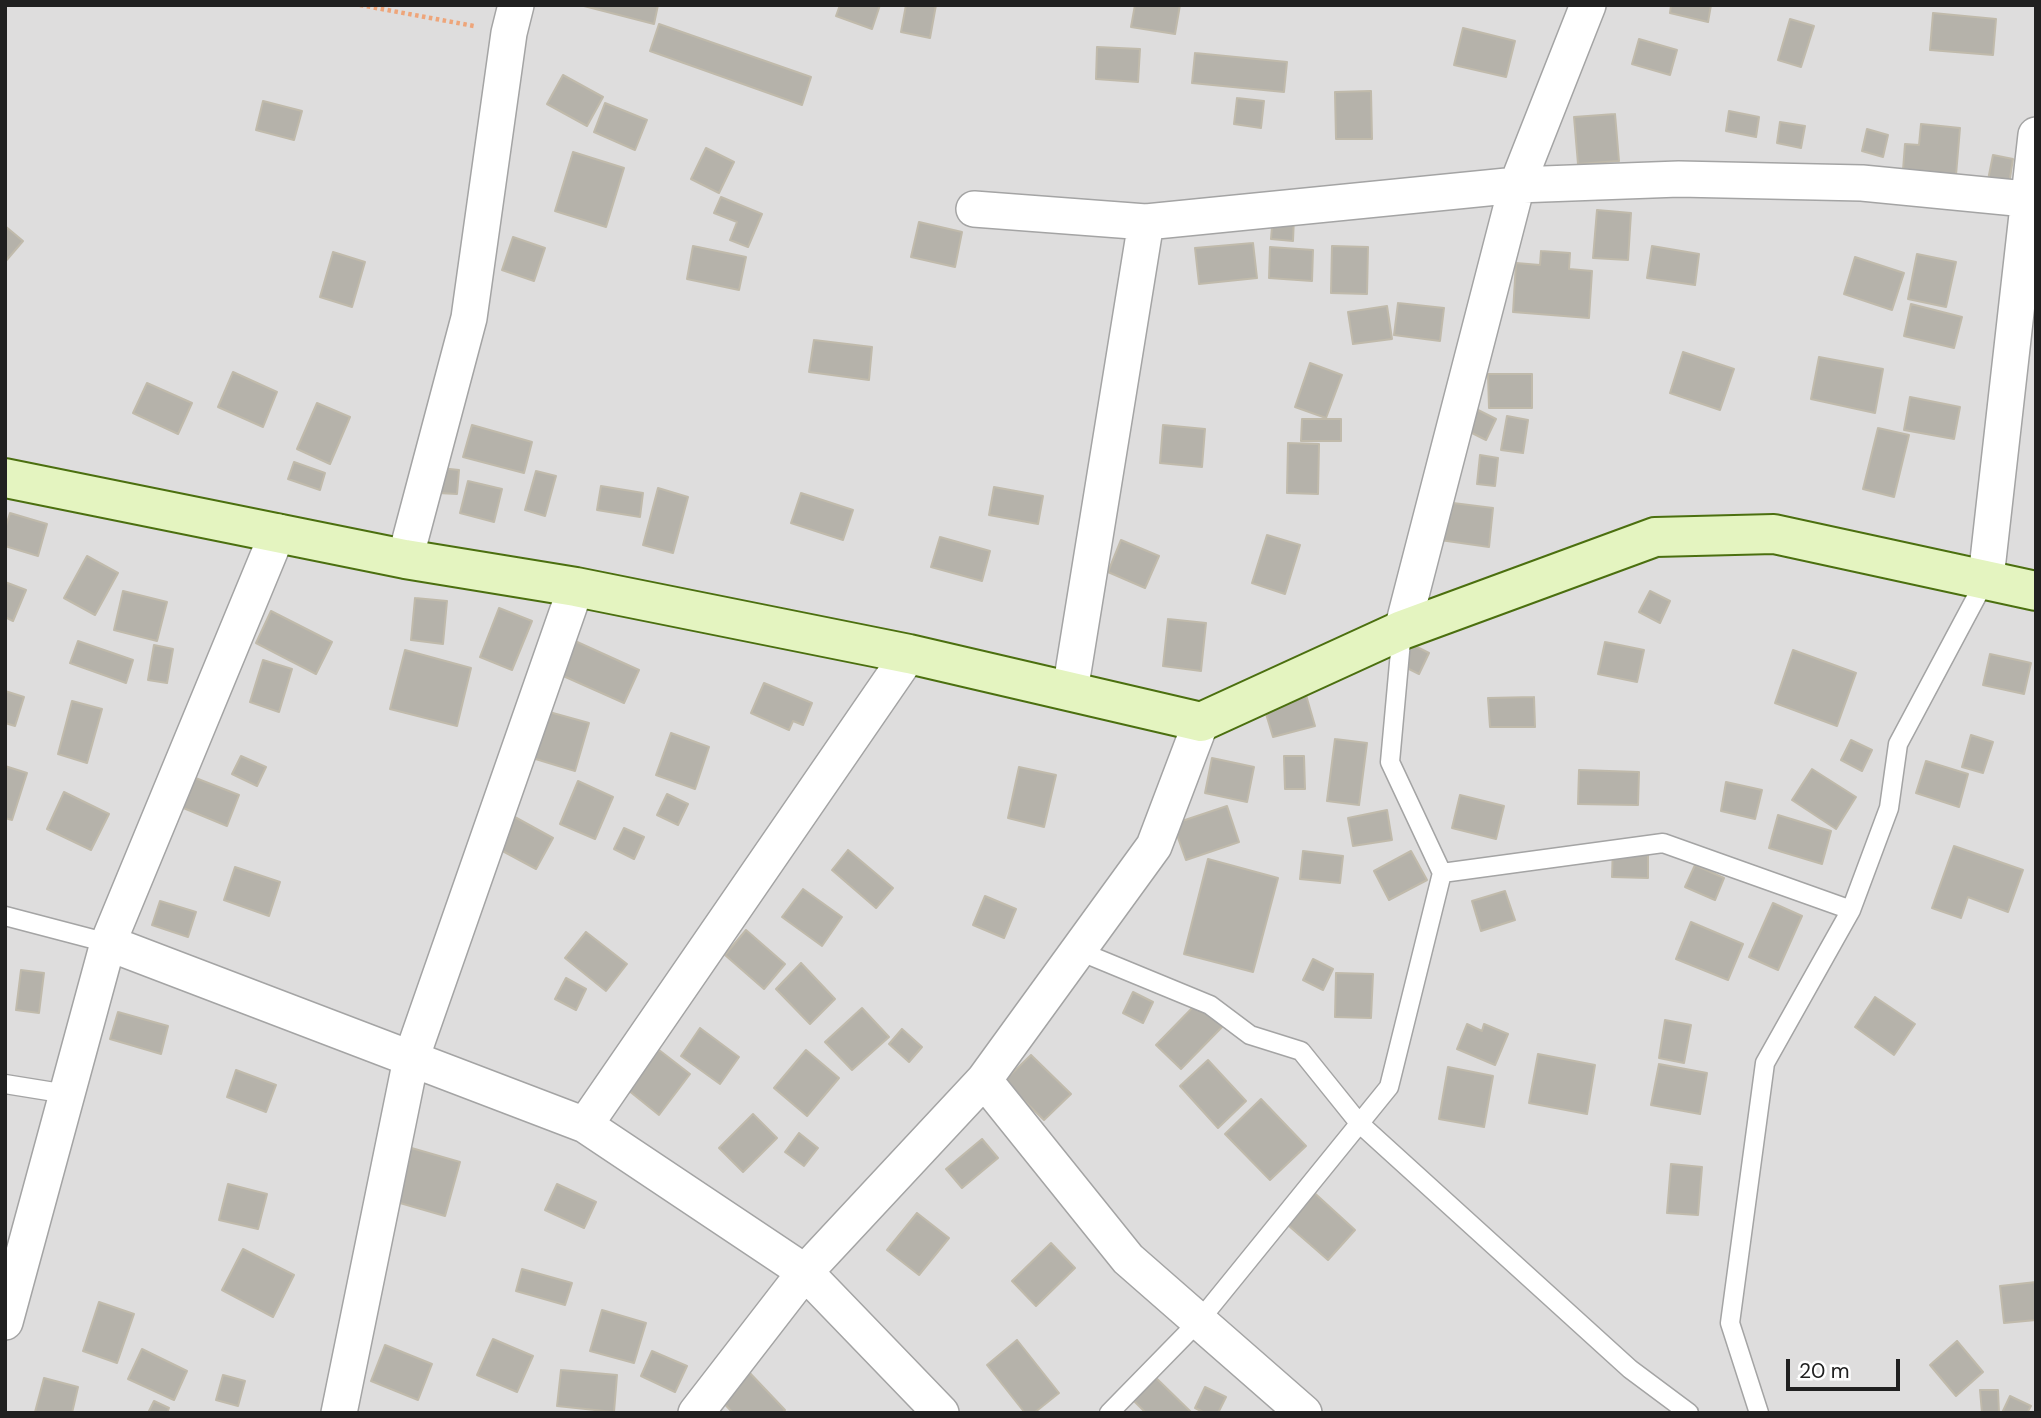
<!DOCTYPE html>
<style>
body{margin:0}
#map{position:relative;width:2041px;height:1418px;overflow:hidden;background:#f0efe7;font-family:"DM Sans",sans-serif}
canvas{display:block}
.frame{position:absolute;inset:0;border:7px solid #202020;pointer-events:none}
.scale{position:absolute;left:1786px;top:1359px;width:114px;height:32px;box-sizing:border-box;border:4px solid #202020;border-top:0;padding-left:9px;font-size:21px;line-height:24px;white-space:nowrap;color:#202020;-webkit-text-stroke:5px #fff;paint-order:stroke}
</style>
<div id="map">
<canvas width="2041" height="1418"></canvas>
<div class="frame"></div>
<div class="scale">20 m</div>
</div>
<script>
const c = document.querySelector('canvas').getContext('2d');
c.lineJoin = 'round';
function fill(path, color) {
  c.fillStyle = color;
  c.fill(path, 'evenodd');
}
function shape(rows) {
  const path = new Path2D();
  for (const r of rows) {
    path.moveTo(r[0], r[1]);
    for (let i = 2; i < r.length; i += 2) path.lineTo(r[i], r[i + 1]);
  }
  return path;
}
function stroke(path, color, width, dash) {
  c.strokeStyle = color;
  c.lineWidth = width;
  c.lineCap = dash ? 'butt' : 'round';
  c.setLineDash(dash || []);
  c.stroke(path);
}
const residential = shape([
 [5,5,2036,5,2036,1413,5,1413]
]);
const building = shape([
 [580,5,658,5,654,24,580,5],
 [840,5,880,5,872,29,836,16,840,5],
 [906,5,936,5,930,38,901,32,906,5],
 [1135,5,1180,5,1175,34,1131,27,1135,5],
 [1671,5,1711,5,1708,22,1670,13,1671,5],
 [1933,13,1996,19,1993,55,1930,50,1933,13],
 [1790,19,1814,26,1801,67,1778,60,1790,19],
 [659,24,811,77,802,105,650,51,659,24],
 [1463,28,1515,41,1506,77,1454,65,1463,28],
 [1639,39,1677,50,1670,75,1632,64,1639,39],
 [1097,47,1140,49,1138,82,1096,79,1097,47],
 [1195,53,1287,62,1284,92,1192,83,1195,53],
 [563,75,603,97,587,126,547,104,563,75],
 [1371,91,1372,139,1336,139,1335,92,1371,91],
 [1237,98,1264,101,1261,128,1234,124,1237,98],
 [263,101,302,111,294,140,256,130,263,101],
 [605,103,647,120,635,150,594,132,605,103],
 [1729,111,1759,117,1756,137,1726,131,1729,111],
 [1615,114,1619,161,1578,164,1574,117,1615,114],
 [1780,122,1805,126,1801,148,1777,143,1780,122],
 [1921,124,1960,128,1956,175,1903,170,1905,144,1919,145,1921,124],
 [1867,129,1888,135,1883,157,1862,151,1867,129],
 [706,148,734,162,719,193,691,179,706,148],
 [573,152,624,168,606,227,555,211,573,152],
 [1993,155,2013,159,2009,184,1988,180,1993,155],
 [721,197,762,214,748,247,730,240,737,222,714,213,721,197],
 [1597,210,1631,213,1628,260,1593,258,1597,210],
 [1273,215,1294,217,1293,241,1271,239,1273,215],
 [919,222,962,232,955,267,911,257,919,222],
 [5,226,23,241,5,262,5,226],
 [513,237,545,248,534,281,502,270,513,237],
 [1253,243,1257,278,1199,284,1195,248,1253,243],
 [693,246,746,257,739,290,687,279,693,246],
 [1332,246,1368,247,1367,294,1331,293,1332,246],
 [1652,246,1699,254,1695,285,1647,278,1652,246],
 [1270,247,1313,250,1312,281,1269,278,1270,247],
 [1541,251,1570,253,1569,269,1592,271,1589,318,1513,312,1516,263,1540,265,1541,251],
 [333,252,365,262,352,307,320,297,333,252],
 [1917,254,1956,262,1946,307,1908,299,1917,254],
 [1855,257,1904,273,1892,310,1844,294,1855,257],
 [1398,303,1444,308,1440,341,1394,335,1398,303],
 [1911,304,1962,317,1954,348,1904,336,1911,304],
 [1387,306,1392,339,1353,344,1348,312,1387,306],
 [814,340,872,347,869,380,809,372,814,340],
 [1683,352,1734,369,1720,410,1670,393,1683,352],
 [1819,357,1883,369,1875,413,1811,399,1819,357],
 [1310,363,1342,375,1326,418,1295,407,1310,363],
 [233,372,277,392,263,427,218,407,233,372],
 [1488,374,1532,374,1532,408,1489,408,1488,374],
 [147,383,192,403,178,434,133,413,147,383],
 [1910,397,1960,407,1954,439,1904,430,1910,397],
 [317,403,350,417,330,464,297,449,317,403],
 [1476,409,1496,419,1486,440,1466,430,1476,409],
 [1507,416,1528,420,1523,453,1501,450,1507,416],
 [1302,419,1341,419,1341,441,1301,441,1302,419],
 [472,425,532,442,524,473,463,457,472,425],
 [1163,425,1205,429,1202,467,1160,463,1163,425],
 [1878,428,1909,435,1894,497,1863,489,1878,428],
 [1288,443,1319,444,1318,494,1287,493,1288,443],
 [1480,455,1498,458,1495,486,1477,484,1480,455],
 [294,462,325,473,320,490,288,479,294,462],
 [440,468,459,470,457,494,438,493,440,468],
 [536,471,556,476,545,516,525,510,536,471],
 [468,481,502,489,494,522,460,513,468,481],
 [601,486,643,493,640,517,597,510,601,486],
 [994,487,1043,496,1038,524,989,515,994,487],
 [658,488,688,497,673,553,643,545,658,488],
 [801,493,853,510,843,540,791,523,801,493],
 [1445,502,1493,508,1489,547,1440,540,1445,502],
 [10,513,47,524,38,556,5,546,5,529,10,513],
 [1267,535,1300,545,1285,594,1252,583,1267,535],
 [940,537,990,551,982,581,931,567,940,537],
 [1121,540,1159,556,1145,588,1108,572,1121,540],
 [87,556,118,573,95,615,64,598,87,556],
 [5,582,26,590,13,621,5,617,5,582],
 [123,591,167,602,157,641,114,630,123,591],
 [1650,591,1670,601,1660,623,1639,612,1650,591],
 [415,598,447,601,443,644,411,640,415,598],
 [499,608,532,621,512,670,480,657,499,608],
 [271,611,332,642,316,674,256,643,271,611],
 [1168,619,1206,623,1201,671,1163,666,1168,619],
 [78,641,133,660,126,683,70,663,78,641],
 [575,641,639,670,624,703,561,675,575,641],
 [1605,642,1644,650,1637,682,1598,674,1605,642],
 [1409,643,1429,653,1419,674,1399,664,1409,643],
 [154,645,173,649,167,683,148,680,154,645],
 [405,650,471,668,457,726,390,709,405,650],
 [1793,650,1856,673,1837,726,1775,703,1793,650],
 [1990,654,2031,663,2024,694,1983,685,1990,654],
 [263,660,292,669,279,712,250,702,263,660],
 [764,683,812,703,803,725,793,721,789,730,751,713,764,683],
 [5,691,24,697,15,726,5,723,5,691],
 [1306,695,1315,726,1273,737,1264,707,1306,695],
 [1534,697,1535,727,1490,727,1488,698,1534,697],
 [72,701,102,709,87,763,58,754,72,701],
 [542,710,589,723,575,771,529,757,542,710],
 [671,733,709,747,695,789,656,775,671,733],
 [1971,735,1993,742,1983,773,1962,767,1971,735],
 [1335,739,1367,743,1359,805,1327,801,1335,739],
 [1851,740,1872,750,1862,771,1841,760,1851,740],
 [241,756,266,767,257,786,232,774,241,756],
 [1284,756,1304,756,1305,789,1285,789,1284,756],
 [1212,758,1254,767,1247,802,1205,793,1212,758],
 [1926,761,1968,774,1959,807,1916,793,1926,761],
 [5,766,27,773,12,820,5,818,5,766],
 [1019,767,1056,775,1044,827,1008,818,1019,767],
 [1812,769,1856,797,1836,829,1792,800,1812,769],
 [1579,770,1639,772,1638,805,1578,804,1579,770],
 [193,777,239,795,227,826,181,807,193,777],
 [578,781,613,797,595,839,560,824,578,781],
 [1726,782,1762,790,1755,819,1721,811,1726,782],
 [64,792,109,814,91,850,47,829,64,792],
 [667,794,688,804,678,825,657,815,667,794],
 [1460,795,1504,806,1496,839,1452,828,1460,795],
 [1227,806,1239,842,1186,860,1173,824,1227,806],
 [1387,810,1392,840,1353,846,1348,818,1387,810],
 [1778,815,1831,831,1822,864,1769,848,1778,815],
 [513,816,553,838,536,869,497,848,513,816],
 [624,828,644,837,634,859,614,849,624,828],
 [1613,844,1648,846,1648,878,1612,877,1613,844],
 [1954,846,2023,870,2008,912,1968,897,1961,918,1932,908,1954,846],
 [848,850,893,888,876,908,832,870,848,850],
 [1303,851,1343,856,1340,883,1300,879,1303,851],
 [1411,851,1427,880,1389,900,1374,871,1411,851],
 [1208,859,1278,878,1253,972,1184,954,1208,859],
 [1695,865,1724,878,1715,900,1685,887,1695,865],
 [235,867,280,882,269,916,224,900,235,867],
 [803,889,842,917,822,946,782,917,803,889],
 [1505,891,1515,920,1481,931,1472,901,1505,891],
 [985,896,1016,909,1004,938,973,925,985,896],
 [160,901,196,912,188,937,152,925,160,901],
 [1773,903,1802,916,1778,970,1749,957,1773,903],
 [1691,922,1743,944,1728,980,1676,959,1691,922],
 [746,930,785,964,764,989,725,955,746,930],
 [586,932,627,964,606,991,565,958,586,932],
 [1313,959,1333,969,1323,990,1303,980,1313,959],
 [801,963,835,999,810,1024,776,989,801,963],
 [21,970,44,973,39,1013,16,1010,21,970],
 [1336,973,1373,974,1371,1018,1335,1017,1336,973],
 [566,978,586,989,576,1010,555,999,566,978],
 [1133,992,1153,1002,1143,1023,1123,1013,1133,992],
 [1875,997,1915,1024,1894,1055,1855,1027,1875,997],
 [1198,1002,1223,1026,1181,1069,1156,1045,1198,1002],
 [862,1008,889,1037,852,1070,825,1042,862,1008],
 [118,1012,168,1026,161,1054,110,1039,118,1012],
 [1665,1020,1691,1025,1684,1063,1659,1058,1665,1020],
 [1467,1024,1482,1031,1484,1024,1508,1034,1495,1065,1457,1049,1467,1024],
 [700,1028,739,1057,720,1084,681,1056,700,1028],
 [902,1029,922,1047,909,1062,889,1044,902,1029],
 [659,1050,690,1074,659,1115,628,1090,659,1050],
 [806,1050,839,1078,807,1116,774,1088,806,1050],
 [1538,1054,1595,1065,1587,1114,1529,1103,1538,1054],
 [1031,1055,1071,1094,1044,1120,1004,1081,1031,1055],
 [1208,1060,1246,1101,1218,1128,1180,1086,1208,1060],
 [1659,1064,1707,1073,1700,1114,1651,1105,1659,1064],
 [1448,1067,1493,1076,1484,1127,1439,1119,1448,1067],
 [236,1070,276,1085,266,1112,227,1097,236,1070],
 [1261,1099,1306,1146,1270,1180,1225,1134,1261,1099],
 [753,1114,777,1138,743,1172,719,1148,753,1114],
 [799,1133,818,1148,804,1166,785,1152,799,1133],
 [982,1139,998,1158,962,1188,946,1169,982,1139],
 [408,1147,460,1162,445,1216,393,1201,408,1147],
 [1671,1164,1702,1167,1698,1215,1667,1213,1671,1164],
 [228,1184,267,1194,258,1229,219,1220,228,1184],
 [557,1184,596,1202,584,1228,545,1210,557,1184],
 [1309,1188,1355,1230,1328,1260,1281,1219,1309,1188],
 [917,1213,949,1238,919,1275,887,1250,917,1213],
 [1051,1243,1075,1268,1036,1306,1012,1281,1051,1243],
 [243,1249,294,1275,273,1317,222,1290,243,1249],
 [522,1269,572,1283,565,1305,516,1291,522,1269],
 [2036,1282,2036,1320,2004,1323,2000,1286,2036,1282],
 [99,1302,134,1314,117,1363,83,1351,99,1302],
 [602,1310,646,1323,634,1363,590,1351,602,1310],
 [493,1339,533,1356,517,1392,477,1375,493,1339],
 [1017,1340,1059,1393,1034,1413,1025,1413,987,1365,1017,1340],
 [1957,1341,1983,1372,1956,1396,1930,1365,1957,1341],
 [385,1345,432,1364,418,1400,371,1381,385,1345],
 [142,1349,187,1371,174,1400,128,1379,142,1349],
 [652,1351,687,1366,675,1392,641,1376,652,1351],
 [561,1370,617,1375,614,1412,557,1406,561,1370],
 [747,1370,785,1410,782,1413,733,1413,718,1397,747,1370],
 [223,1375,245,1381,238,1406,216,1400,223,1375],
 [1153,1375,1191,1412,1190,1413,1146,1413,1130,1397,1153,1375],
 [44,1378,78,1387,72,1413,35,1412,44,1378],
 [1205,1387,1226,1397,1218,1413,1205,1413,1195,1408,1205,1387],
 [1980,1390,1998,1390,1999,1413,1982,1413,1980,1390],
 [2010,1396,2031,1406,2027,1413,2002,1413,2010,1396],
 [154,1401,169,1408,167,1413,148,1413,154,1401]
]);
const path = shape([
 [360,5,474,26]
]);
const lane = shape([
 [1442,873,1663,843,1851,910],
 [5,916,108,943],
 [1079,951,1210,1005,1250,1035,1301,1051,1359,1123,1630,1369,1689,1413],
 [5,1084,67,1094],
 [1109,1413,1199,1321,1389,1087,1442,873,1390,762,1402,630],
 [1759,1413,1730,1323,1765,1063,1851,910,1889,808,1898,744,1986,579]
]);
const street = shape([
 [974,209,1146,222,1517,185,1679,179,1862,183,2036,200],
 [405,559,469,318,509,33,516,5],
 [1986,578,2036,135],
 [1402,630,1517,185,1588,5],
 [1070,691,1146,222],
 [108,943,585,1125,805,1272,941,1413],
 [984,1080,1128,1259,1304,1413],
 [585,1125,909,654],
 [5,1322,108,943,278,532],
 [339,1413,411,1059,576,587],
 [696,1413,805,1272,984,1080,1154,846,1201,722]
]);
const secondary = shape([
 [5,478,405,559,576,587,909,654,1201,722,1402,630,1655,537,1774,534,2036,591]
]);
fill(residential, '#dedddd');
fill(building, '#b5b2aa');
stroke(building, '#c0baab', 2);
stroke(lane, '#a4a4a4', 21);
stroke(street, '#a4a4a4', 38);
stroke(secondary, '#4b6f0f', 42);
stroke(path, '#eea57a', 4.5, [3.5, 3.5]);
stroke(lane, '#fff', 18);
stroke(street, '#fff', 35);
stroke(secondary, '#e4f4c0', 38);
</script>
